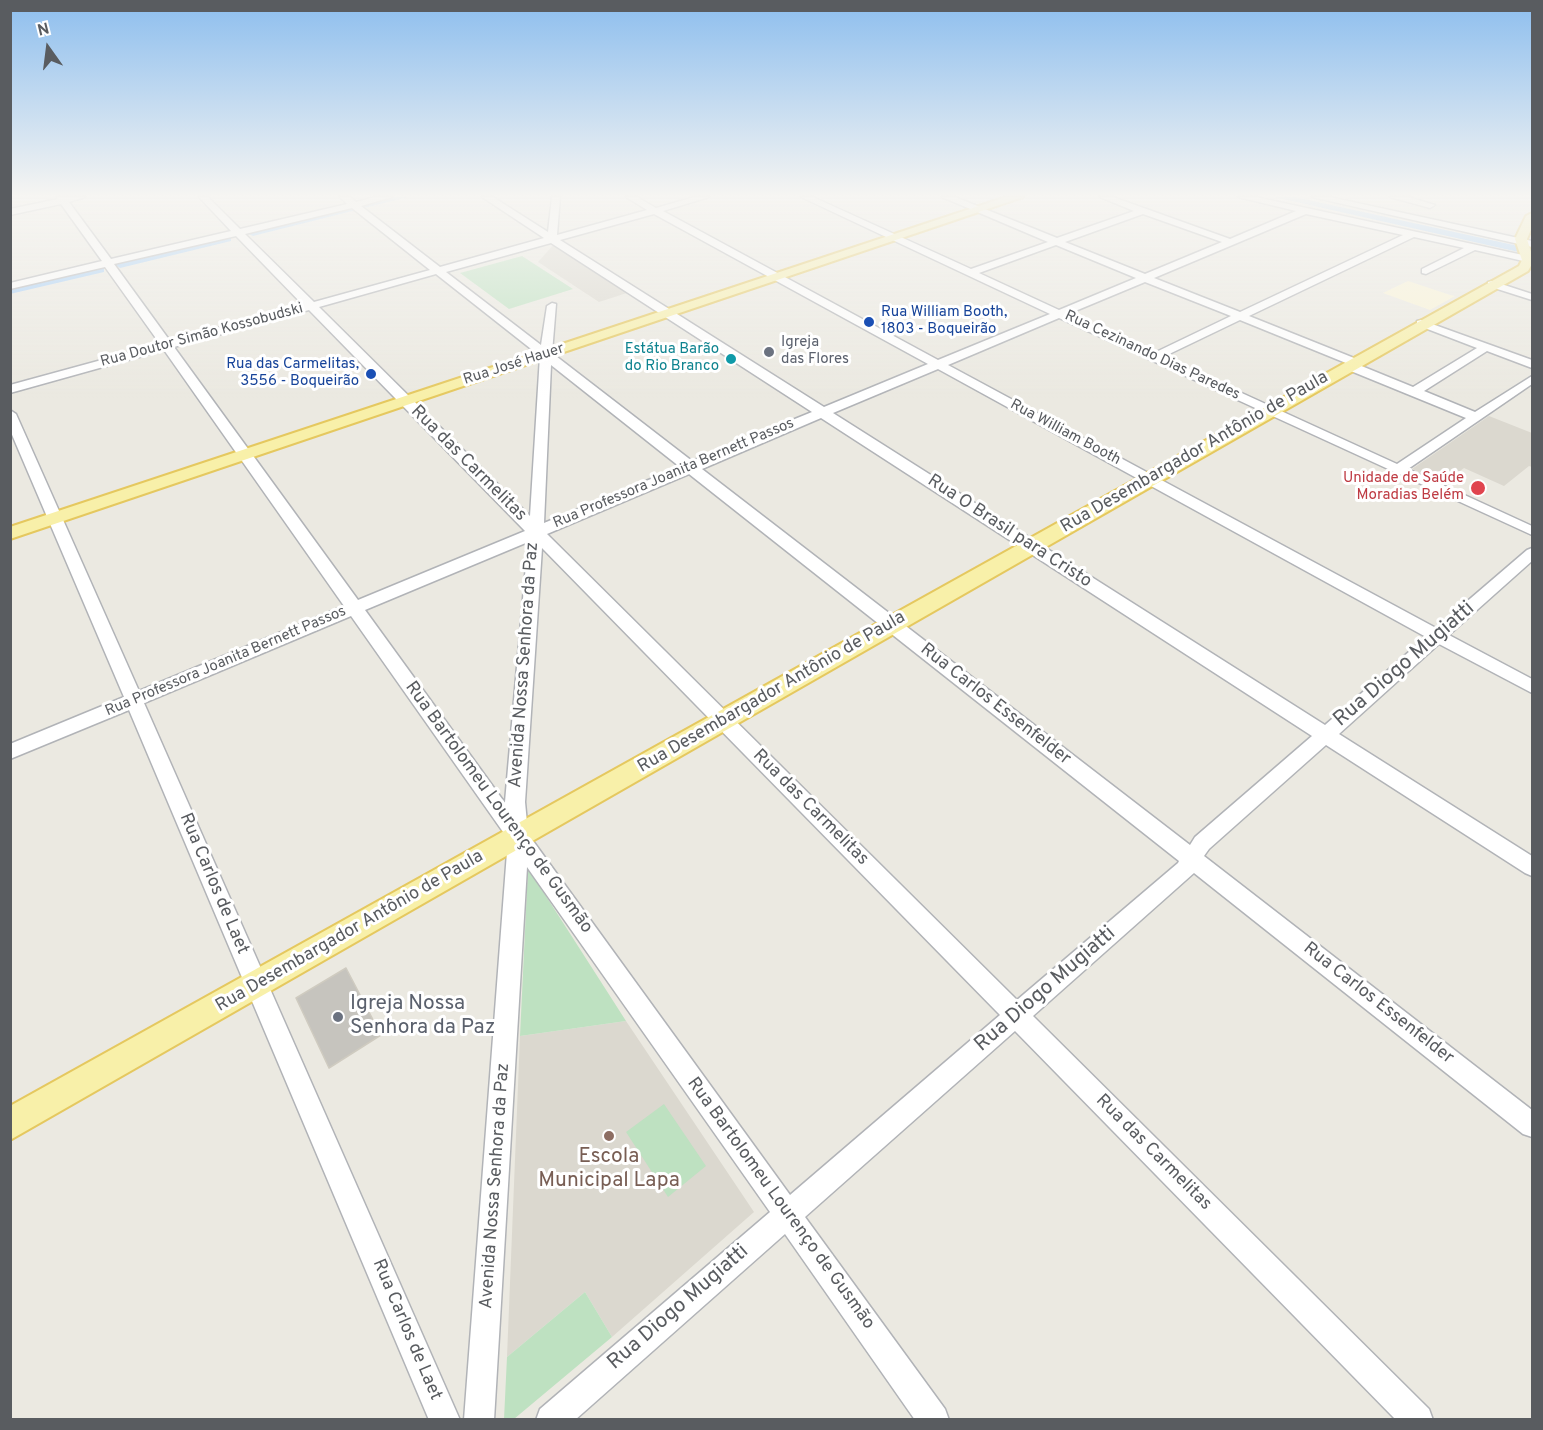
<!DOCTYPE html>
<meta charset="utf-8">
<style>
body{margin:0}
#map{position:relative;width:1543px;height:1430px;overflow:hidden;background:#ebe9e1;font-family:Overpass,sans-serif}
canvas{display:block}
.frame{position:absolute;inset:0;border:12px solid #595c60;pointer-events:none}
.north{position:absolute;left:18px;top:18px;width:60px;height:60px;-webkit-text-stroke:4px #fff;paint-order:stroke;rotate:346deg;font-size:16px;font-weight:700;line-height:24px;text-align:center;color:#595c60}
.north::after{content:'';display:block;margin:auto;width:21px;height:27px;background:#595c60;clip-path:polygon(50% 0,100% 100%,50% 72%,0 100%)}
</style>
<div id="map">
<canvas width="1543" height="1430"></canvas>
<div class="frame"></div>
<div class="north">N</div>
</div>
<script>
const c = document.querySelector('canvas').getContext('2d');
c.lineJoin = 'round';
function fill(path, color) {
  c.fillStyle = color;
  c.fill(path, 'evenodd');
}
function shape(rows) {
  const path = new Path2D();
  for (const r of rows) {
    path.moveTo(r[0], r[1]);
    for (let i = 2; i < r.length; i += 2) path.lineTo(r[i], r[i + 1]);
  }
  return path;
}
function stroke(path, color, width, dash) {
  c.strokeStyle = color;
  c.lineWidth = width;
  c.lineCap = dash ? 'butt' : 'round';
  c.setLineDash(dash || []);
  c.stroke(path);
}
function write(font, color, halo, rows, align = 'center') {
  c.font = font + ' Overpass,sans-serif';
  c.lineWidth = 6;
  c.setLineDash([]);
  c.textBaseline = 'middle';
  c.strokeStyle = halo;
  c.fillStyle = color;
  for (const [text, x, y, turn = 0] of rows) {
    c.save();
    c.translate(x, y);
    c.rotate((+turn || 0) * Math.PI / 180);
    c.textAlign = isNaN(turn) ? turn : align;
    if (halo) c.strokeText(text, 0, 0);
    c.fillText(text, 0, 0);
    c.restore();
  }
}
const commercial = shape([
 [1408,281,1450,295,1455,296,1430,310,1383,293]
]);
const education = shape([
 [554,244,630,292,599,302,538,262],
 [1489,416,1532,433,1532,467,1529,466,1504,486,1464,468,1444,483,1412,469],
 [626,1021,754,1212,612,1337,585,1292,507,1357,520,1036]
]);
const green = shape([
 [522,256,573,289,509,309,460,273],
 [528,868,626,1021,520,1036],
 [664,1104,706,1166,668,1197,626,1132],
 [585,1292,612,1337,514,1419,504,1419,507,1357]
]);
const river = shape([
 [389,197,408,197,253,236,247,233,249,231,354,206,358,207,389,197],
 [1274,197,1295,197,1532,249,1532,255,1274,197],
 [227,236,231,237,231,241,120,268,114,264,116,262,227,236],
 [100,265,104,266,104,272,10,294,10,286,100,265]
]);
const building = shape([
 [346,968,381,1035,329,1068,296,998,346,968]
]);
const minor = shape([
 [57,197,85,197,69,202,111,259,231,231,199,197,208,197,240,229,347,204,340,197,350,197,356,202,375,197,392,197,361,206,440,267,544,238,482,197,493,197,548,232,552,197,560,197,557,235,647,210,626,197,637,197,656,208,694,197,709,197,663,211,938,360,1050,314,801,197,813,197,971,269,1048,242,942,197,955,197,1057,238,1134,211,1100,197,1113,197,1230,239,1296,211,1238,197,1256,197,1532,257,1532,263,1475,250,1426,274,1422,273,1422,269,1464,248,1414,237,1249,316,1359,360,1359,365,1413,387,1477,348,1417,325,1417,321,1421,320,1532,360,1532,368,1487,351,1424,391,1475,412,1532,376,1532,384,1408,469,1532,526,1532,535,1059,318,948,365,1436,628,1527,550,1532,548,1532,561,1449,635,1532,679,1532,693,1439,644,1339,734,1532,856,1532,876,1525,873,1326,745,1209,849,1204,856,1532,1110,1532,1137,1523,1134,1194,873,1033,1016,1429,1409,1433,1420,1396,1420,1015,1031,805,1217,945,1409,949,1420,915,1420,785,1234,575,1420,536,1420,540,1409,770,1212,527,867,494,1420,464,1420,508,839,351,616,144,703,460,1420,429,1420,129,710,10,759,10,744,124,697,10,430,10,410,16,414,139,691,344,606,164,350,10,393,10,385,160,344,105,267,10,289,10,283,102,261,61,204,10,215,10,209,58,199,57,197],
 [352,208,430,270,314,302,245,234,352,208],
 [654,214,928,364,824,407,560,240,654,214],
 [1143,214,1222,242,1145,274,1065,242,1143,214],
 [1306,214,1403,235,1240,312,1154,278,1306,214],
 [236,236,303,305,170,341,114,264,236,236],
 [551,243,812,412,692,461,552,353,556,304,552,303,547,306,541,345,446,272,551,243],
 [1056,245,1136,278,1059,310,979,273,1056,245],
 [436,274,540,356,530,516,319,307,436,274],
 [1145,282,1231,316,1154,353,1068,314,1145,282],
 [309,310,525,531,358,600,174,347,309,310],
 [1240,320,1346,363,1346,369,1466,418,1397,464,1163,357,1240,320],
 [551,365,680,467,544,523,551,365],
 [938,369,1426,637,1325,725,833,413,938,369],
 [821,418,1312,736,1195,837,1190,845,702,469,821,418],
 [689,474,1179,861,1178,863,1017,1000,547,534,689,474],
 [528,542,505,802,505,803,365,610,528,542],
 [542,548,1000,1015,790,1195,528,834,525,802,542,548],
 [1312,197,1330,197,1532,241,1532,247,1312,197],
 [1390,197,1408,197,1435,205,1430,208,1390,197],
 [1492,281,1532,294,1532,300,1488,286,1488,282,1492,281]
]);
const major = shape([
 [1006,197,1023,197,10,539,10,527,1006,197],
 [1532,213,1532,227,1527,239,1532,255,1532,264,1528,271,10,1140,10,1106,1519,266,1522,260,1515,239,1526,216,1532,213]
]);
const markers = [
 [869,322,6,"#1a4fb4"],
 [769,352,6,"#6b7280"],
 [731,359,6,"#0f9aa8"],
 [371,374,6,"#1a4fb4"],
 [1478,488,8,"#e0444e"],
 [338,1017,6,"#6b7280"],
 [609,1136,6,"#8d6e63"]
];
const farTransitnames = [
 ["Rua William Booth,",881,313],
 ["1803 - Boqueirão",881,330],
 ["Rua das Carmelitas,",359,365,"right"],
 ["3556 - Boqueirão",359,382,"right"]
];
const farStreetnames = [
 ["Rua Doutor Simão Kossobudski",202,336,-15],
 ["Rua Cezinando Dias Paredes",1152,356,25],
 ["Rua José Hauer",514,365,-18],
 ["Rua William Booth",1065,433,28],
 ["Rua Professora Joanita Bernett Passos",674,474,-23],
 ["Rua Professora Joanita Bernett Passos",226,662,-23]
];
const farWorshipnames = [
 ["Igreja",781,343],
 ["das Flores",781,360]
];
const farCulturenames = [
 ["Estátua Barão",719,350],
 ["do Rio Branco",719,367]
];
const farHealthnames = [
 ["Unidade de Saúde",1464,479],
 ["Moradias Belém",1464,496]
];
const streetNames = [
 ["Rua Desembargador Antônio de Paula",1195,453,-30],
 ["Rua das Carmelitas",468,464,45],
 ["Rua O Brasil para Cristo",1009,532,33],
 ["Avenida Nossa Senhora da Paz",525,665,-86],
 ["Rua Desembargador Antônio de Paula",772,693,-30],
 ["Rua Carlos Essenfelder",995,705,38],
 ["Rua Bartolomeu Lourenço de Gusmão",498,808,54],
 ["Rua das Carmelitas",810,808,45],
 ["Rua Carlos de Laet",213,884,67],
 ["Rua Desembargador Antônio de Paula",350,932,-30],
 ["Rua Carlos Essenfelder",1378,1004,38],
 ["Rua das Carmelitas",1153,1153,45],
 ["Avenida Nossa Senhora da Paz",496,1186,-86],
 ["Rua Bartolomeu Lourenço de Gusmão",780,1204,54],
 ["Rua Carlos de Laet",406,1330,67]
];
const nearStreetnames = [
 ["Rua Diogo Mugiatti",1405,665,-41],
 ["Rua Diogo Mugiatti",1046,990,-41],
 ["Rua Diogo Mugiatti",679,1308,-41]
];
const nearWorshipnames = [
 ["Igreja Nossa",350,1005],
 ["Senhora da Paz",350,1029]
];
const nearEducationnames = [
 ["Escola",609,1158],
 ["Municipal Lapa",609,1182]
];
fill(commercial, '#faf4d6');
fill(education, '#dbd8cf');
fill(green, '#bee1c1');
fill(river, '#a4cef8');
fill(building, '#c6c4be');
stroke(building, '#cfcbc0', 1.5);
stroke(minor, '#b1b3b7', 3);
stroke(major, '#e5c85f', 4);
fill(minor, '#fff');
fill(major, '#f8f0a9');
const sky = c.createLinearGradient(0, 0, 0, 398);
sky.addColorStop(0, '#8dbeee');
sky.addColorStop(0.49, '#f6f5f2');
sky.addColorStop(1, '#f6f5f200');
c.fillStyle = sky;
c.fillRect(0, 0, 1543, 398);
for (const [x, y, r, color] of markers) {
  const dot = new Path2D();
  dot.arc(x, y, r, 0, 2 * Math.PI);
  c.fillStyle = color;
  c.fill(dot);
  stroke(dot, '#fff', 2);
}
write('15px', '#164399', '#fff', farTransitnames, 'left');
write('15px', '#595c60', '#fff', farStreetnames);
write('15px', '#5b616d', '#fff', farWorshipnames, 'left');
write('15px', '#0d838f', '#fff', farCulturenames, 'right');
write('15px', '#be3a42', '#fff', farHealthnames, 'right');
write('18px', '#595c60', '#fff', streetNames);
write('21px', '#595c60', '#fff', nearStreetnames);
write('21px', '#5b616d', '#fff', nearWorshipnames, 'left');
write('21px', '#785e54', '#fff', nearEducationnames);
</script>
